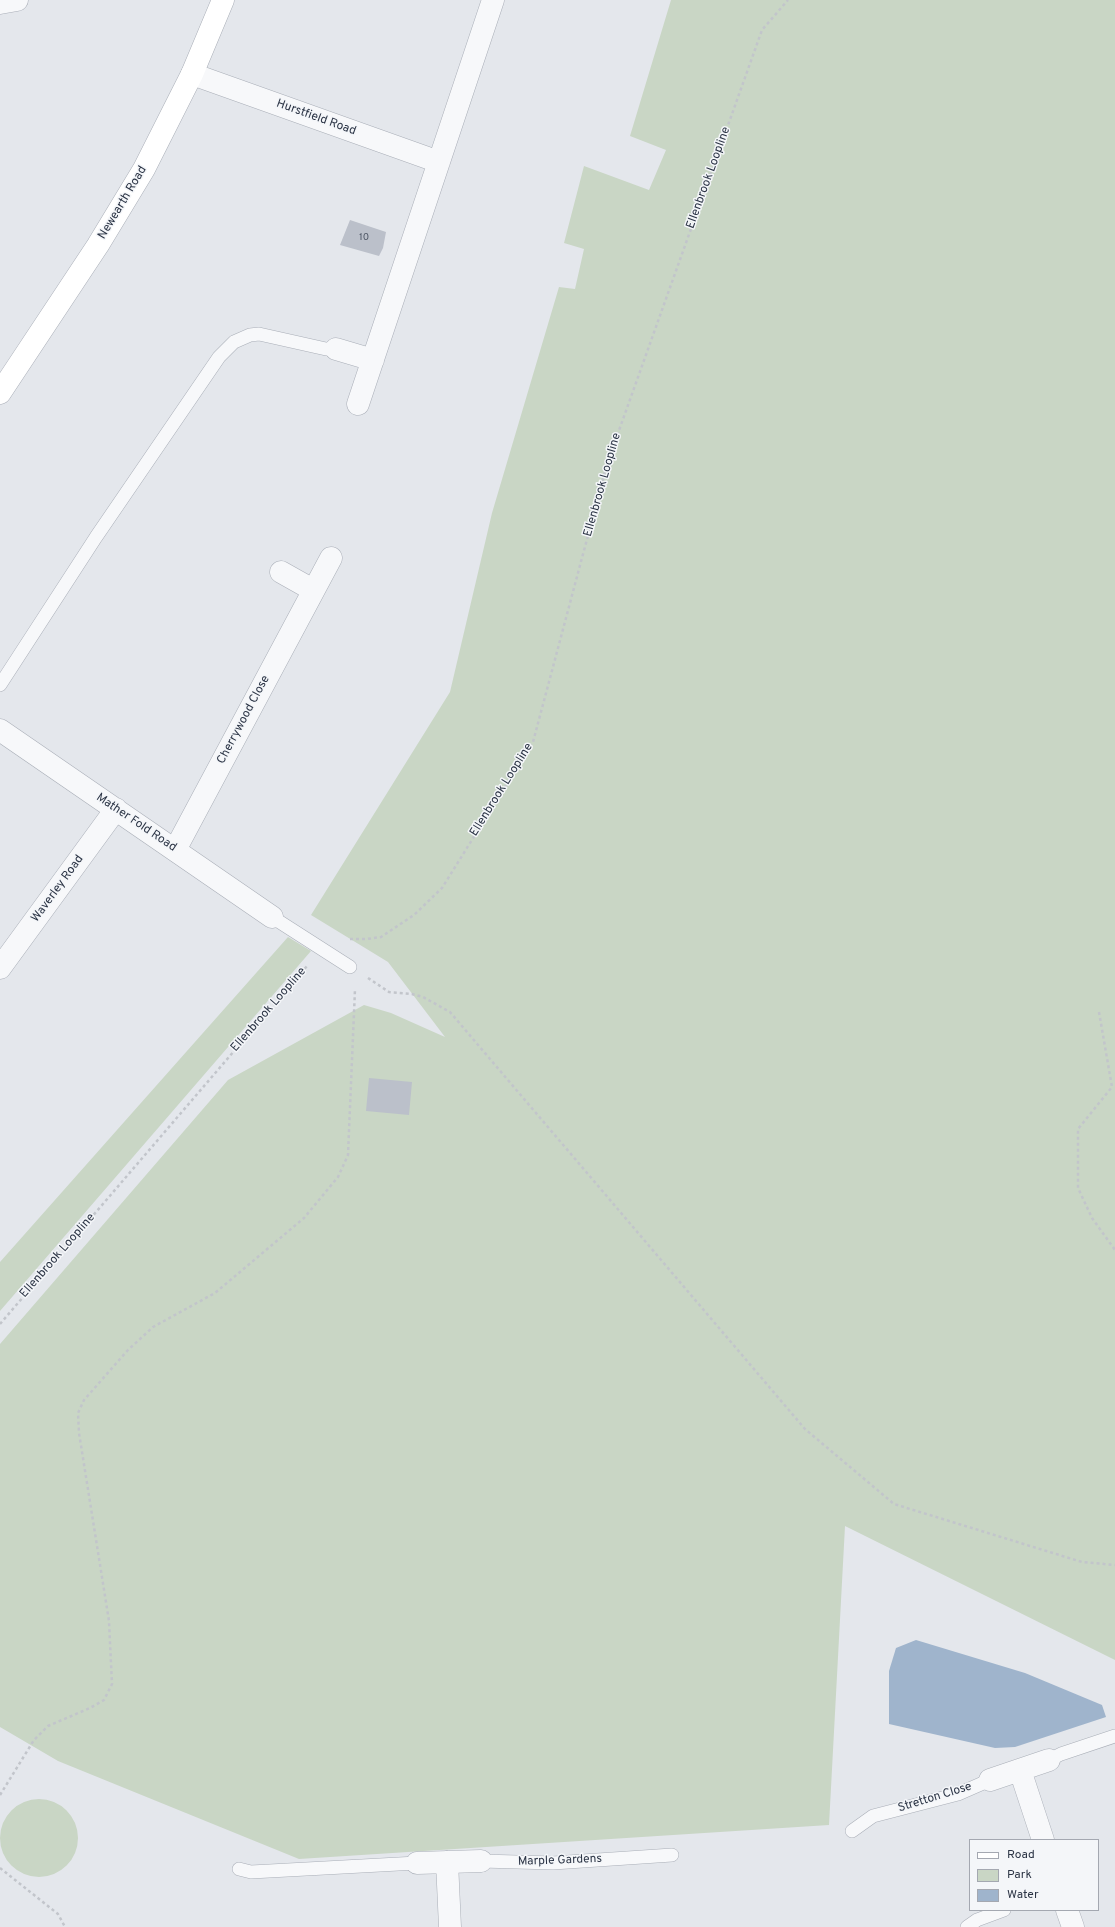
<!DOCTYPE html>
<style>
body{margin:0}
#map{position:relative;width:1115px;height:1927px;overflow:hidden;background:#e4e7ec;font-family:Overpass,sans-serif}
canvas{display:block}
.legend{position:absolute;left:969px;top:1839px;width:130px;height:72px;box-sizing:border-box;background:#f4f6f9;border:1px solid #a4a8b1;margin:0;padding:5px 7px;list-style:none;font-size:12px;color:#2b3445}
.legend li{display:flex;align-items:center;gap:8px;height:20px}
.legend b{width:20px;border:1px solid #a4a8b1}
</style>
<div id="map">
<canvas width="1115" height="1927"></canvas>
<ul class="legend">
<li><b style="height:5px;background:#fff"></b>Road</li>
<li><b style="height:11px;background:#c9d6c5"></b>Park</li>
<li><b style="height:11px;background:#9fb4cc"></b>Water</li>
</ul>
</div>
<script>
const c = document.querySelector('canvas').getContext('2d');
c.lineJoin = 'round';
function fill(path, color) {
  c.fillStyle = color;
  c.fill(path, 'evenodd');
}
function shape(rows) {
  const path = new Path2D();
  for (const r of rows) {
    if (r.length === 3) {
      path.moveTo(r[0] + r[2], r[1]);
      path.arc(r[0], r[1], r[2], 0, 2 * Math.PI);
      continue;
    }
    path.moveTo(r[0], r[1]);
    for (let i = 2; i < r.length; i += 2) path.lineTo(r[i], r[i + 1]);
  }
  return path;
}
function stroke(path, color, width, dash) {
  c.strokeStyle = color;
  c.lineWidth = width;
  c.lineCap = dash ? 'butt' : 'round';
  c.setLineDash(dash || []);
  c.stroke(path);
}
function write(font, color, halo, rows, align = 'center') {
  c.font = font + ' Overpass,sans-serif';
  c.lineWidth = 3;
  c.setLineDash([]);
  c.textBaseline = 'middle';
  c.strokeStyle = halo;
  c.fillStyle = color;
  for (const [text, x, y, turn = 0] of rows) {
    c.save();
    c.translate(x, y);
    c.rotate((+turn || 0) * Math.PI / 180);
    c.textAlign = isNaN(turn) ? turn : align;
    if (halo) c.strokeText(text, 0, 0);
    c.fillText(text, 0, 0);
    c.restore();
  }
}
const green = shape([
 [671,0,1115,0,1115,1660,845,1526,829,1825,299,1859,58,1761,0,1727,0,1344,228,1080,364,1005,391,1013,445,1037,388,962,311,915,450,692,492,513,559,287,575,289,584,249,564,243,584,166,649,190,666,150,630,136],
 [288,937,311,951,0,1311,0,1262],
 [39,1838,39]
]);
const water = shape([
 [916,1640,1025,1673,1102,1705,1106,1717,1015,1747,995,1748,889,1724,889,1671,896,1648]
]);
const building = shape([
 [350,220,386,232,383,248,379,256,340,245],
 [369,1078,412,1082,409,1115,366,1111]
]);
const path = shape([
 [350,939,367,939,381,937,414,915,442,888,533,742,607,464,762,30,788,0],
 [368,978,389,992,412,994,423,997,450,1012,805,1429,894,1504,1082,1562,1115,1565],
 [1099,1012,1112,1087,1078,1129,1078,1188,1092,1218,1115,1250],
 [0,1324,307,966],
 [0,1795,34,1740,48,1726,90,1708,104,1700,112,1684,109,1621,79,1433,78,1413,84,1400,128,1350,153,1327,215,1293,304,1218,338,1177,348,1155,355,989],
 [0,1868,58,1914,65,1927]
]);
const lane = shape([
 [0,685,96,537,219,357,234,342,250,335,259,334,326,349,336,349],
 [272,917,350,967],
 [1049,1760,1061,1754,1115,1736],
 [852,1831,873,1816,958,1794,990,1780],
 [481,1861,553,1863,672,1855],
 [239,1869,251,1872,417,1863],
 [967,1927,977,1920,1004,1910]
]);
const street = shape([
 [0,3,17,0],
 [192,74,439,162],
 [336,349,373,360],
 [358,404,493,0],
 [281,572,313,590],
 [0,730,272,917],
 [175,850,331,558],
 [0,968,116,809],
 [1020,1770,1043,1840],
 [990,1780,1049,1760],
 [447,1862,450,1927],
 [417,1863,481,1861],
 [1067,1910,1073,1927]
]);
const secondary = shape([
 [0,393,98,245,144,169,192,74,223,0]
]);
const numberNames = [
 ["10",364,238]
];
const streetNames = [
 ["Hurstfield Road",316,118,20],
 ["Ellenbrook Loopline",709,178,-70],
 ["Newearth Road",123,203,-59],
 ["Ellenbrook Loopline",603,485,-74],
 ["Cherrywood Close",244,720,-62],
 ["Ellenbrook Loopline",502,790,-58],
 ["Mather Fold Road",136,823,34],
 ["Waverley Road",58,889,-54],
 ["Ellenbrook Loopline",269,1010,-49],
 ["Ellenbrook Loopline",58,1256,-49],
 ["Stretton Close",935,1798,-17],
 ["Marple Gardens",560,1861,-2]
];
fill(green, '#c9d6c5');
fill(water, '#9fb4cc');
fill(building, '#bbc0ca');
stroke(lane, '#a9aeb7', 14);
stroke(street, '#a9aeb7', 23);
stroke(secondary, '#a9aeb7', 23);
stroke(path, '#c2c5cb', 2.5, [3, 3]);
stroke(lane, '#f7f8fa', 13);
stroke(street, '#f7f8fa', 22);
stroke(secondary, '#fff', 22);
write('10px', '#4f5766', null, numberNames);
write('12px', '#2b3445', '#f4f6f9', streetNames);
</script>
